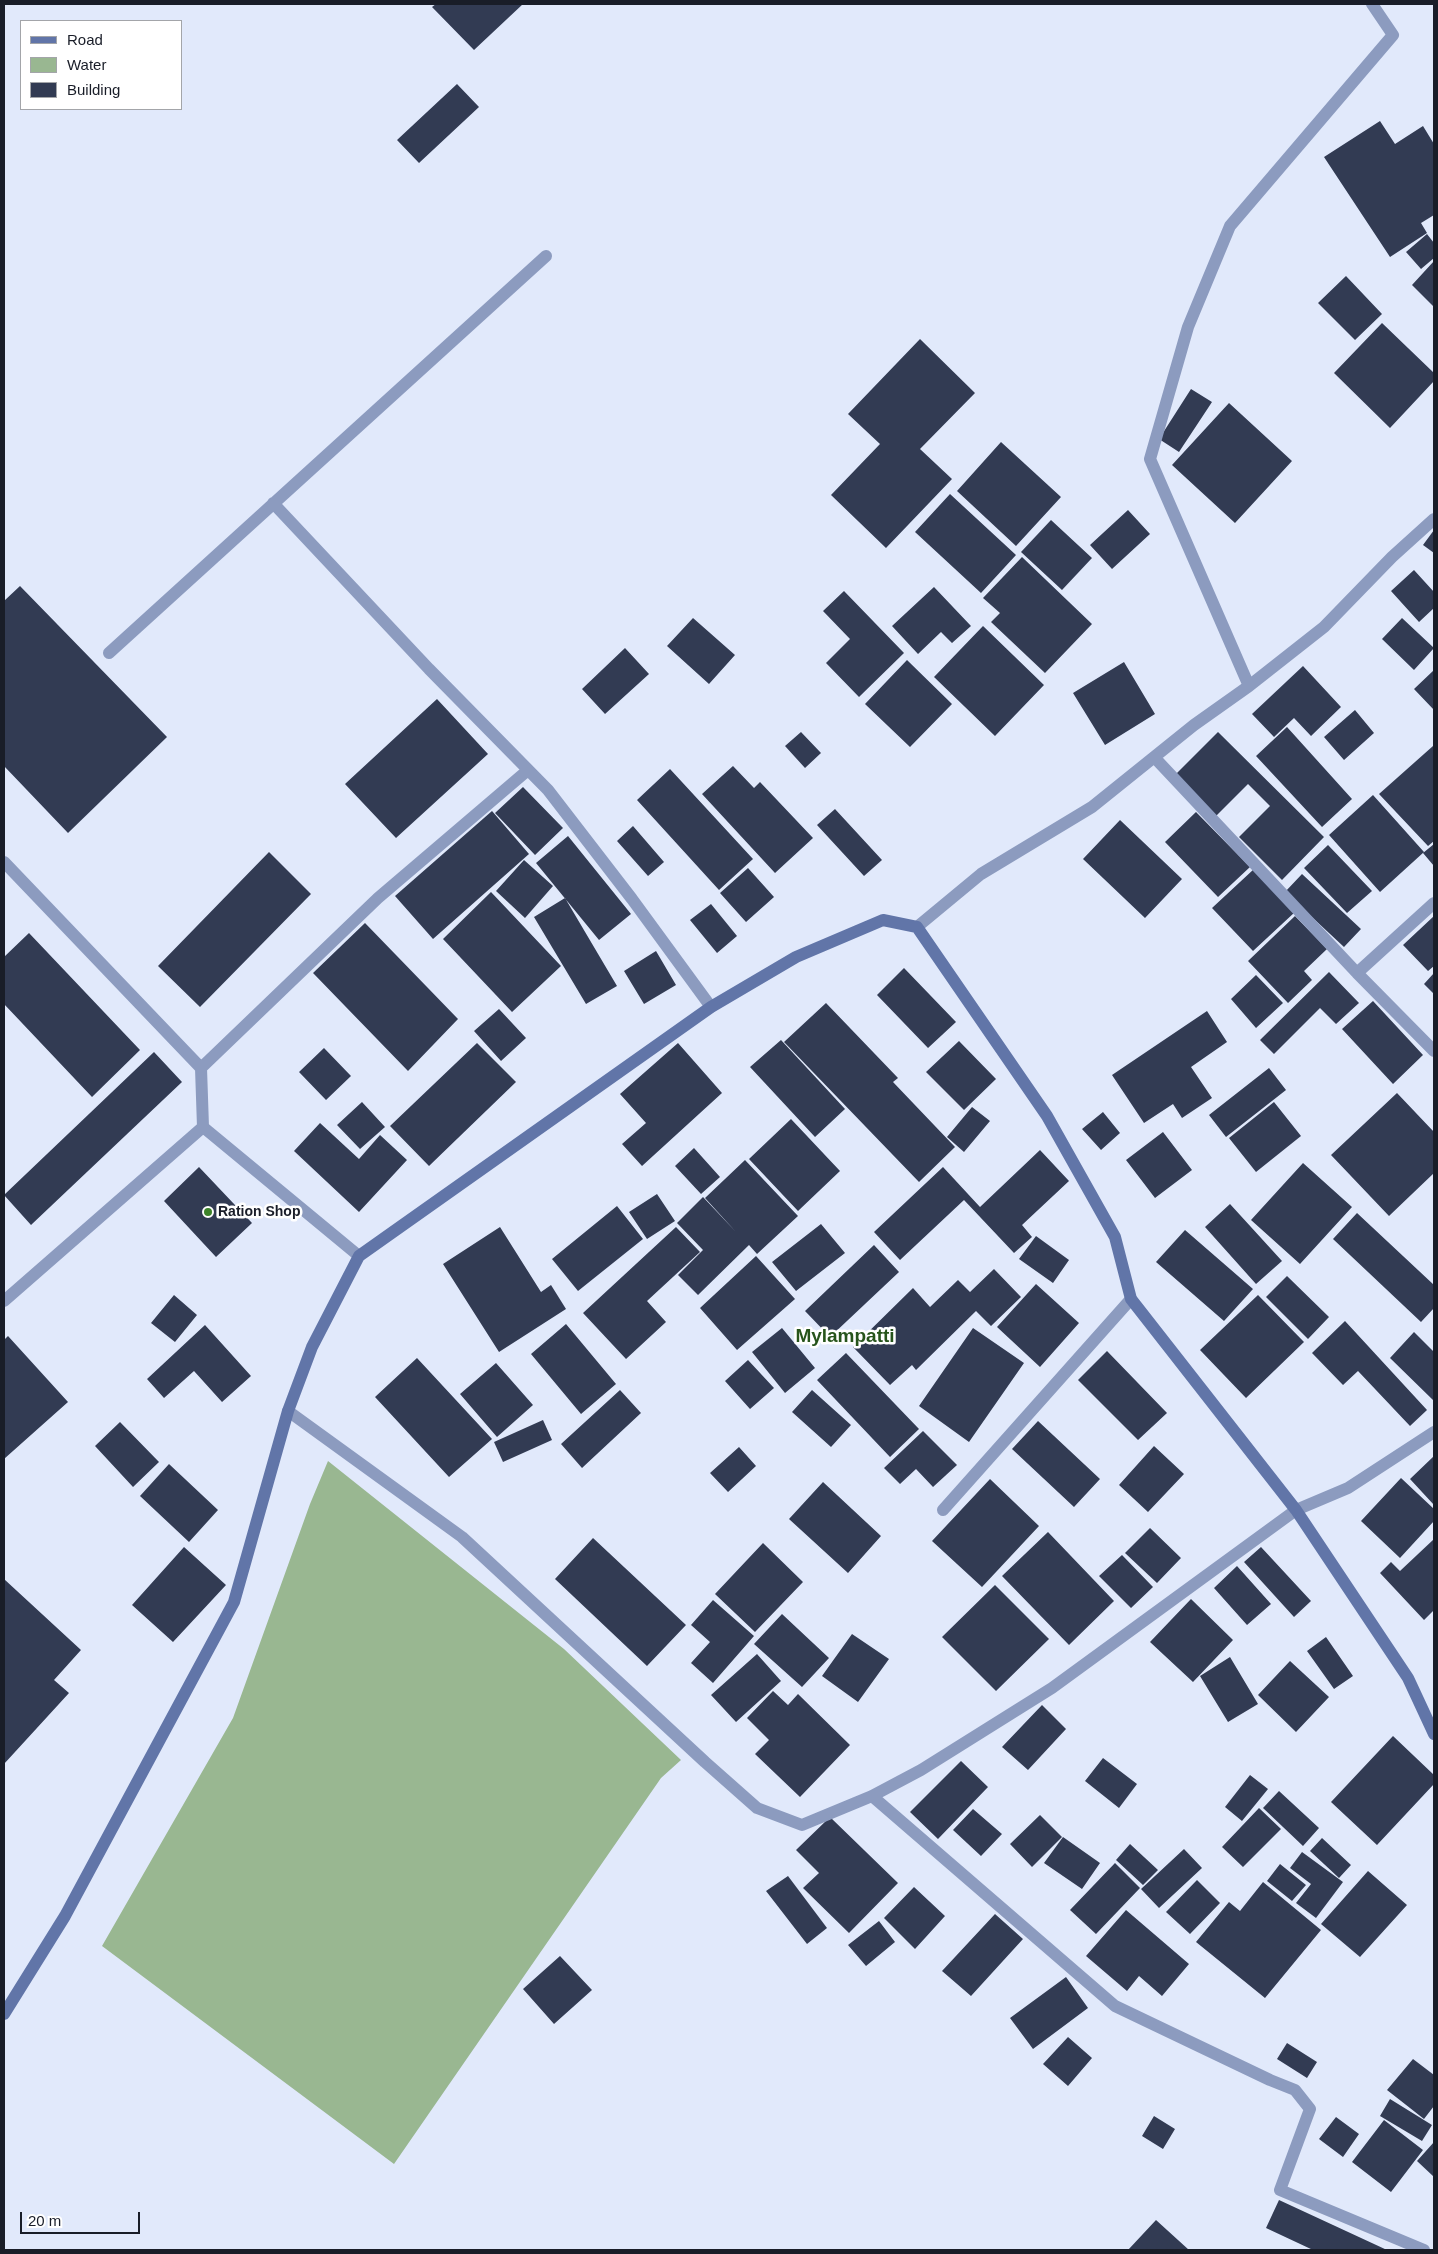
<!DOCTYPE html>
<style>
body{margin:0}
#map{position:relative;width:1438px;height:2254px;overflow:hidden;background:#e1e9fb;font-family:Arial,sans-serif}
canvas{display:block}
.frame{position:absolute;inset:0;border:5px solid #191d28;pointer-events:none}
.legend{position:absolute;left:20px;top:20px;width:162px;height:90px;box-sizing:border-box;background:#fff;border:1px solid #a3a5a9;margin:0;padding:6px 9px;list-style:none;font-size:15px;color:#191d28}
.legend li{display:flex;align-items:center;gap:10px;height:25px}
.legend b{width:25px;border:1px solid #a3a5a9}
.scale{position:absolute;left:20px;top:2212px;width:120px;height:22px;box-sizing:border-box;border:2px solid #191d28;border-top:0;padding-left:6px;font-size:15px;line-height:18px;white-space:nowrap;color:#191d28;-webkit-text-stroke:4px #fff;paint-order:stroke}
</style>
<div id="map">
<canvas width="1438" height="2254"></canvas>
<div class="frame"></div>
<ul class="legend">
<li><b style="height:6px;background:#6175a8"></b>Road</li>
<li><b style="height:14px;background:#99b791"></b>Water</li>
<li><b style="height:14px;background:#323b53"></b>Building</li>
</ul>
<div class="scale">20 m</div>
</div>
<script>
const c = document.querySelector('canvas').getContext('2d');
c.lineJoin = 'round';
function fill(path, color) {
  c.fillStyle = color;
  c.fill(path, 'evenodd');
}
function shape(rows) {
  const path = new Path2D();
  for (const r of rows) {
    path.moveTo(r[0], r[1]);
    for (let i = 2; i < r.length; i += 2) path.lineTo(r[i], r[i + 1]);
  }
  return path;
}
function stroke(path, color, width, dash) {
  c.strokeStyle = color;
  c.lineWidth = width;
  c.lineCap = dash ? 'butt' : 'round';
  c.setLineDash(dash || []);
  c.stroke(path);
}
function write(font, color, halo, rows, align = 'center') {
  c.font = font + ' Arial,sans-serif';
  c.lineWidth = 5;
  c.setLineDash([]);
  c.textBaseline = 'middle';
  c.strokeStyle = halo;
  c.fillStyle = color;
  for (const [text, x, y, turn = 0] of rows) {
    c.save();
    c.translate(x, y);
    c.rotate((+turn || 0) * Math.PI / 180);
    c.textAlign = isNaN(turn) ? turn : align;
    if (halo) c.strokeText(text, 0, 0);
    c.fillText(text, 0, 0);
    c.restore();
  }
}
const water = shape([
 [328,1461,564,1649,681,1760,661,1778,394,2164,102,1946,233,1718,310,1504]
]);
const building = shape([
 [436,4,523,4,474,50,432,7],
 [457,84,479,107,419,163,397,140],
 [1380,121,1395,144,1423,126,1434,144,1434,215,1421,223,1427,233,1390,257,1324,157],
 [1427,234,1434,243,1434,258,1421,269,1406,252],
 [1434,261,1434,307,1412,285],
 [1346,276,1382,314,1355,340,1318,303],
 [1382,323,1434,373,1434,381,1390,428,1334,373],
 [920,339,975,393,920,449,952,479,886,548,831,495,880,444,848,414],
 [1191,389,1212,402,1179,452,1159,439],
 [1229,403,1292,461,1235,523,1172,465],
 [1001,442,1061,497,1016,546,957,491],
 [950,494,1016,555,981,593,915,532],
 [1128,510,1150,534,1112,569,1090,545],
 [1051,520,1092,558,1062,590,1021,552],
 [1434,530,1434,553,1423,545],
 [1022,557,1092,624,1045,673,991,622,1000,613,983,598],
 [1414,570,1434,592,1434,608,1419,622,1391,591],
 [20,586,167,737,68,833,4,766,4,601],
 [934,587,971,626,952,643,941,632,918,654,892,626],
 [844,591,904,653,859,697,826,663,850,639,823,611],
 [693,618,735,655,709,684,667,646],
 [1402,618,1434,648,1414,670,1382,639],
 [983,626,1044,685,995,736,934,677],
 [625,648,649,674,605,714,582,689],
 [907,660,952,704,910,747,865,704],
 [1124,662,1155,714,1105,745,1073,693],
 [1303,666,1341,707,1311,736,1294,718,1274,737,1252,714],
 [1434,670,1434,710,1414,689],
 [437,699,488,754,396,838,345,784],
 [1355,710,1374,733,1344,760,1324,737],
 [1287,727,1352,799,1322,827,1256,756],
 [801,732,821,753,805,768,785,746],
 [1218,732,1324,837,1282,880,1239,837,1270,806,1248,784,1216,816,1175,775],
 [1433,746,1434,748,1434,841,1428,846,1379,794],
 [733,766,754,788,760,782,813,838,775,873,702,794],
 [670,769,753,859,719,890,637,800],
 [523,787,563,828,535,855,495,813],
 [1373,795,1424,852,1380,892,1329,835],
 [835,809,882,860,864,876,817,825],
 [492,811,529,854,433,939,395,896],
 [1196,812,1250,867,1218,897,1165,842],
 [1120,820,1182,879,1145,918,1083,859],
 [633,826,664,862,648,876,617,841],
 [568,836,631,914,599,940,536,863],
 [1434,844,1434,866,1423,853],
 [1328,845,1372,891,1347,913,1304,868],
 [269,852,311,894,200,1007,158,966],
 [524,860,553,886,525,918,496,891],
 [748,868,774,897,746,922,720,893],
 [1254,869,1295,912,1253,951,1212,908],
 [1302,874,1361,929,1344,947,1285,892],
 [491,892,561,966,512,1012,443,939],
 [565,898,617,986,586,1004,534,917],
 [711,904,737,936,717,953,690,920],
 [1295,916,1327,949,1304,971,1312,980,1288,1003,1248,961],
 [1434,916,1434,966,1428,971,1403,945],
 [365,923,458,1019,408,1071,313,973],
 [29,933,140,1050,92,1097,4,1004,4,957],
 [656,951,676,985,644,1004,624,971],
 [904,968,956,1022,928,1048,877,995],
 [1329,972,1359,1003,1336,1024,1320,1008,1274,1054,1260,1040],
 [1434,973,1434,994,1424,984],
 [1256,975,1283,1003,1256,1028,1231,999],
 [1373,1001,1423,1055,1393,1084,1342,1029],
 [826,1003,898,1078,893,1082,955,1147,919,1182,784,1042],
 [499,1009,526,1038,501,1061,474,1031],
 [1207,1011,1227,1042,1191,1067,1212,1098,1182,1118,1173,1104,1144,1123,1112,1075],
 [781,1040,845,1109,815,1137,750,1067],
 [959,1041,996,1079,964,1110,926,1072],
 [477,1043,516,1082,429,1166,390,1126],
 [678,1043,722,1093,642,1166,622,1144,646,1123,620,1094],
 [324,1048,351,1076,326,1100,299,1072],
 [154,1052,182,1082,31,1225,4,1195],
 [1269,1068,1286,1090,1226,1137,1209,1115],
 [1397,1093,1434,1132,1434,1173,1389,1216,1331,1155],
 [362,1102,385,1127,360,1149,337,1125],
 [1274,1102,1301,1136,1256,1172,1229,1138],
 [972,1107,990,1121,964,1152,947,1137],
 [1103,1112,1120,1133,1101,1150,1082,1129],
 [791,1119,840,1171,798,1211,749,1159],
 [320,1123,359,1159,380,1135,407,1160,359,1212,294,1151],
 [1163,1132,1192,1170,1155,1198,1126,1160],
 [694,1148,720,1177,701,1194,675,1166],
 [1040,1150,1069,1181,1022,1225,1032,1237,1014,1253,964,1200,900,1260,874,1232,943,1167,980,1207],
 [745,1160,798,1216,757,1254,749,1245,698,1295,678,1275,703,1250,677,1223,703,1197,736,1232,705,1198],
 [1303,1163,1352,1207,1300,1264,1251,1220],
 [199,1167,252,1223,216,1257,164,1201],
 [657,1194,675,1221,647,1239,629,1212],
 [1230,1204,1282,1261,1256,1284,1205,1227],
 [617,1206,643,1239,578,1291,552,1259],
 [1357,1213,1434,1285,1434,1308,1421,1322,1333,1239],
 [821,1224,845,1253,796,1291,772,1262],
 [500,1227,541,1292,551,1285,566,1309,499,1352,443,1264],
 [676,1227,700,1252,647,1301,666,1322,626,1359,583,1313],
 [1185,1230,1253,1289,1224,1321,1156,1262],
 [1036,1236,1069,1260,1053,1283,1019,1259],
 [874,1245,899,1272,830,1337,805,1311],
 [756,1256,795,1299,737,1350,700,1308],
 [994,1269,1021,1297,991,1326,976,1311,916,1370,912,1365,890,1385,853,1347,913,1288,930,1307,958,1280,970,1292],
 [1287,1276,1329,1317,1308,1339,1266,1297],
 [1036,1284,1079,1323,1040,1367,997,1327],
 [174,1295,197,1315,175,1342,151,1323],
 [1258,1295,1304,1342,1246,1398,1200,1350],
 [1345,1321,1427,1410,1410,1426,1358,1371,1343,1385,1312,1353],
 [566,1324,616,1384,581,1414,531,1354],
 [205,1325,251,1376,222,1402,194,1371,164,1398,147,1379],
 [782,1328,815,1368,785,1393,752,1352],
 [973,1328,1024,1363,969,1442,919,1406],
 [1414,1332,1434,1352,1434,1401,1390,1358],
 [8,1336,68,1402,4,1459,4,1340],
 [1107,1351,1167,1413,1138,1440,1078,1380],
 [846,1353,919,1429,890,1457,817,1380],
 [417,1358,492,1439,449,1477,375,1397],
 [748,1360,774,1388,750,1409,725,1381],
 [496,1363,533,1405,497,1437,460,1394],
 [620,1390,641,1413,582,1468,561,1444],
 [812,1390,851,1425,831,1447,792,1412],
 [543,1420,552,1440,503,1462,494,1442],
 [1038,1421,1100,1479,1074,1507,1012,1449],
 [120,1422,159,1462,133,1487,95,1446],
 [923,1431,957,1465,933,1487,916,1469,900,1484,884,1468],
 [1154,1446,1184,1474,1148,1512,1119,1485],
 [739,1447,756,1466,728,1492,710,1473],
 [1434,1456,1434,1505,1410,1479],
 [169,1464,218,1510,189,1542,140,1496],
 [1401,1478,1434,1509,1434,1521,1400,1558,1361,1521],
 [990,1479,1039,1526,982,1587,932,1541],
 [823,1482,881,1536,848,1573,789,1519],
 [1150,1528,1181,1558,1157,1583,1125,1553],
 [1048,1532,1114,1601,1069,1645,1002,1576],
 [593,1538,686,1625,647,1666,555,1579],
 [1434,1539,1434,1610,1424,1620,1380,1573,1391,1562,1400,1571],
 [763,1543,803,1582,755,1632,715,1594],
 [184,1547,226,1585,173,1642,132,1605],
 [1261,1547,1311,1601,1294,1617,1244,1562],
 [1122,1555,1153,1587,1131,1608,1099,1576],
 [1237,1566,1271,1604,1247,1625,1214,1588],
 [4,1579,81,1650,54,1680,69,1693,4,1764],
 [995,1585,1049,1639,996,1691,942,1637],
 [1191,1599,1233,1640,1193,1682,1150,1642],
 [713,1600,754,1636,713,1683,691,1663,710,1642,691,1625],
 [782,1614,829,1658,802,1687,754,1644],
 [852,1634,889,1659,858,1702,822,1676],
 [1326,1637,1353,1676,1334,1689,1307,1651],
 [757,1654,781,1681,736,1722,711,1695],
 [1230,1657,1258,1704,1228,1722,1200,1676],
 [1290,1661,1329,1697,1296,1732,1258,1695],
 [773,1691,788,1705,798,1694,850,1745,800,1797,755,1754,769,1740,747,1718],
 [1042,1705,1066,1729,1028,1770,1002,1747],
 [1393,1736,1434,1775,1434,1784,1377,1845,1331,1802],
 [1103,1758,1137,1784,1119,1808,1085,1781],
 [961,1761,988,1787,938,1839,910,1812],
 [1250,1775,1268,1789,1242,1821,1225,1807],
 [1279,1791,1319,1828,1303,1846,1263,1808],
 [1259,1808,1281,1829,1243,1867,1222,1847],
 [973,1809,1002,1834,981,1856,953,1830],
 [1040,1815,1062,1837,1032,1867,1010,1844],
 [830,1817,898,1883,849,1933,803,1888,819,1873,796,1850],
 [1063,1837,1100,1863,1082,1889,1044,1863],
 [1322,1838,1351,1865,1339,1878,1310,1851],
 [1130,1844,1158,1870,1143,1885,1116,1860],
 [1184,1849,1202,1868,1159,1908,1141,1889],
 [1302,1852,1343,1882,1316,1918,1296,1903,1311,1884,1290,1868],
 [1115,1863,1140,1888,1096,1934,1070,1910],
 [1280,1864,1306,1885,1292,1901,1267,1881],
 [1368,1871,1407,1905,1360,1957,1321,1924],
 [788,1876,827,1928,807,1944,766,1891],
 [1197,1880,1220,1903,1190,1934,1166,1912],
 [1263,1882,1321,1930,1265,1998,1196,1942,1229,1902,1240,1911],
 [914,1887,945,1916,915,1949,884,1918],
 [1126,1910,1189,1964,1162,1996,1139,1976,1127,1991,1086,1956],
 [995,1914,1023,1939,971,1996,942,1971],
 [879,1921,895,1942,866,1966,848,1945],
 [560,1956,592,1990,554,2024,523,1989],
 [1066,1977,1088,2008,1033,2049,1010,2018],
 [1068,2037,1092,2058,1068,2086,1043,2064],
 [1287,2043,1317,2062,1307,2078,1277,2059],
 [1413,2059,1434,2075,1434,2106,1424,2119,1387,2090],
 [1390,2099,1432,2125,1422,2141,1380,2116],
 [1154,2116,1175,2129,1163,2149,1142,2136],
 [1336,2117,1359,2134,1343,2157,1319,2139],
 [1384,2120,1423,2150,1391,2192,1352,2162],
 [1434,2142,1434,2177,1417,2161],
 [1279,2200,1387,2250,1313,2250,1266,2228],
 [1156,2220,1189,2250,1128,2250]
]);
const street = shape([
 [273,503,429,669,548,790,632,899,711,1007],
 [109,653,546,256],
 [1249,686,1150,459,1188,327,1230,226,1393,35,1372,4],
 [1154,757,1357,973,1434,1051],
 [4,862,201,1068],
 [917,927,981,874,1092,807,1194,725,1249,686,1324,627,1392,557,1434,519],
 [1357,973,1434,903],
 [359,1256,203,1127,201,1068,378,898,528,770],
 [4,1301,203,1127],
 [288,1411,462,1537,705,1762,757,1808,802,1825,872,1796,921,1770,1052,1688,1296,1510,1348,1488,1434,1432],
 [943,1510,1131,1299],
 [872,1796,1115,2006,1270,2080,1295,2090,1310,2109,1280,2190,1424,2250]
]);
const secondary = shape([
 [4,2014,65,1916,234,1602,288,1411,312,1347,359,1256,711,1007,796,957,883,920,917,927,1047,1116,1115,1237,1131,1299,1296,1510,1408,1678,1434,1734]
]);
const markers = [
 [208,1212,5,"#3e842a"]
];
const poiNames = [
 ["Ration Shop",218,1212]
];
const districtNames = [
 ["Mylampatti",845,1337]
];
fill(water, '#99b791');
fill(building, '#323b53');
stroke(street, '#8c9bbf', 12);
stroke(secondary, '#6175a8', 12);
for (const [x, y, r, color] of markers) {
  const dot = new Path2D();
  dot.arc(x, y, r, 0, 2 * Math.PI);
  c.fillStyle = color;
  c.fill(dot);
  stroke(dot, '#fff', 2);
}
write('bold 14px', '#191d28', '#fff', poiNames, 'left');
write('bold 19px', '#27541b', '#fff', districtNames);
</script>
